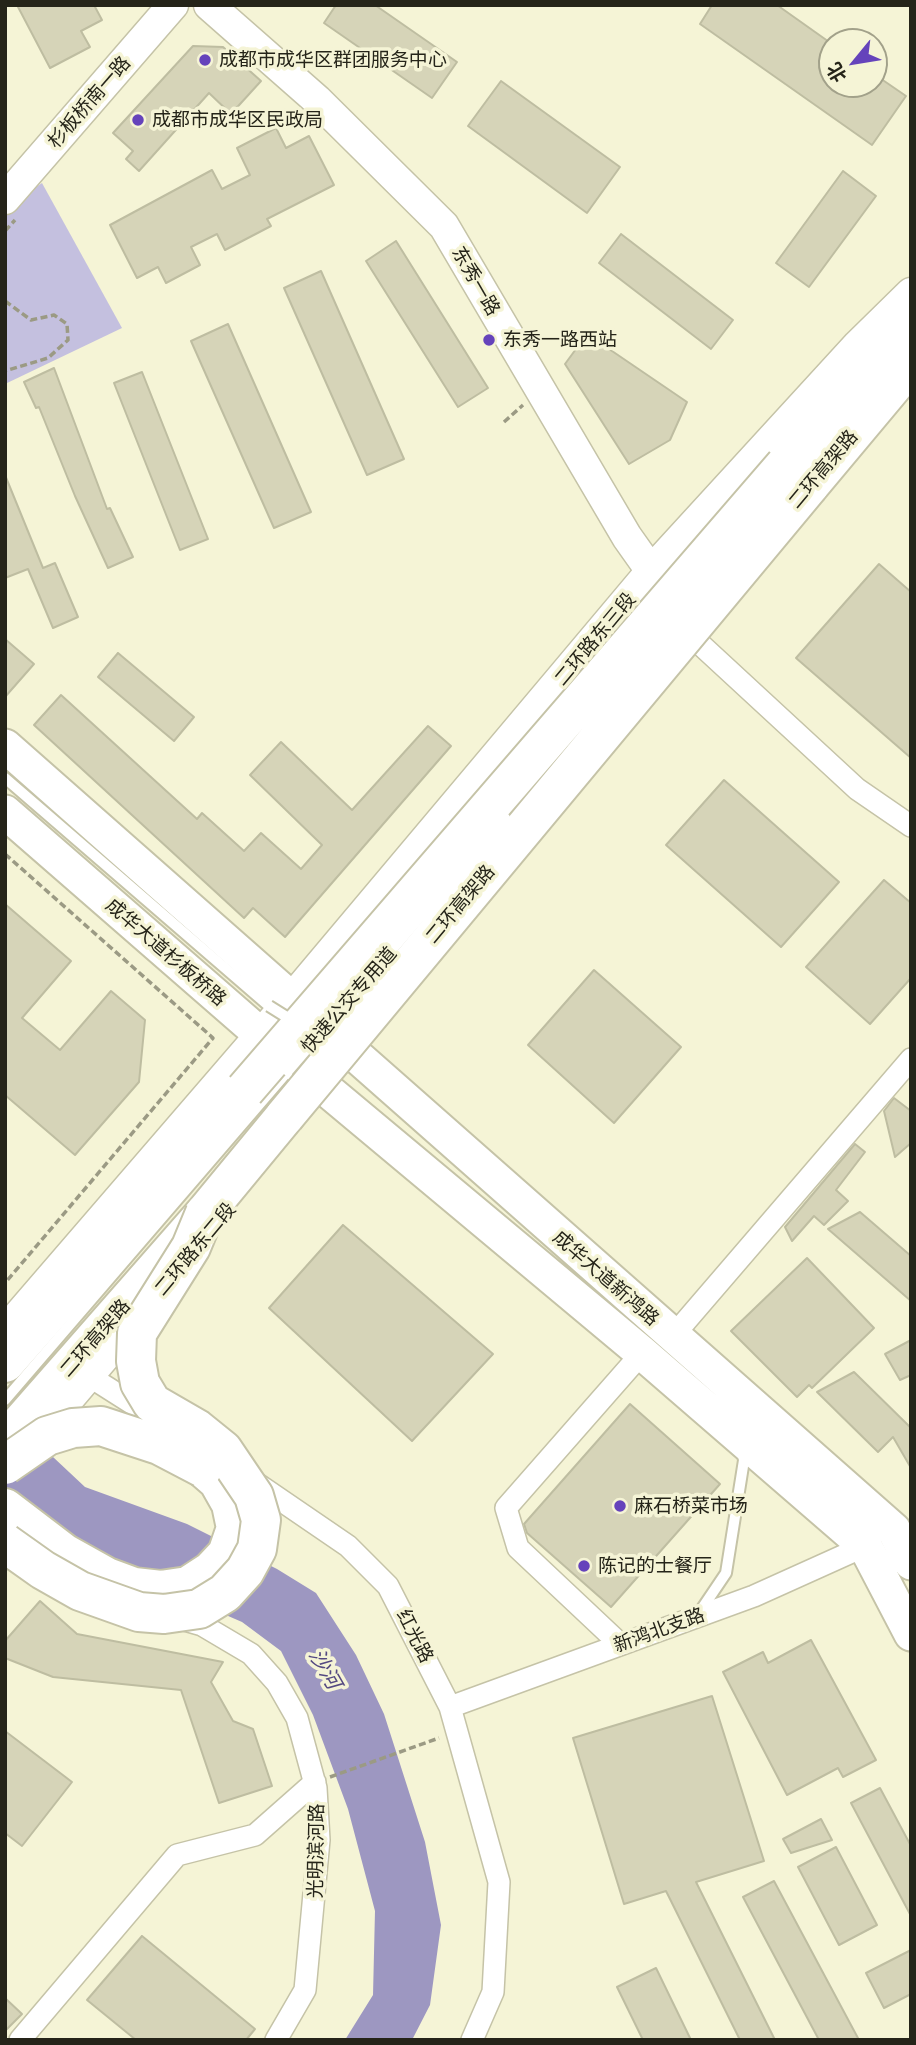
<!DOCTYPE html>
<meta charset="utf-8">
<style>
body{margin:0}
#map{position:relative;width:916px;height:2045px;overflow:hidden;background:#f5f4d6;font-family:Commissioner,"Noto Sans SC",sans-serif}
canvas{display:block}
.frame{position:absolute;inset:0;border:7px solid #252419;pointer-events:none}
.north{position:absolute;left:818px;top:28px;width:70px;height:70px;box-sizing:border-box;background:#f5f4d6;border:2px solid #a2a18a;border-radius:50%;rotate:240deg;font-size:19px;font-weight:700;line-height:28px;text-align:center;color:#252419}
.north::after{content:'';display:block;margin:auto;width:24px;height:32px;background:#6543bb;clip-path:polygon(50% 0,100% 100%,50% 72%,0 100%)}
</style>
<div id="map">
<canvas width="916" height="2045"></canvas>
<div class="frame"></div>
<div class="north">北</div>
</div>
<script>
const c = document.querySelector('canvas').getContext('2d');
c.lineJoin = 'round';
function fill(path, color) {
  c.fillStyle = color;
  c.fill(path, 'evenodd');
}
function shape(rows) {
  const path = new Path2D();
  for (const r of rows) {
    path.moveTo(r[0], r[1]);
    for (let i = 2; i < r.length; i += 2) path.lineTo(r[i], r[i + 1]);
  }
  return path;
}
function stroke(path, color, width, dash) {
  c.strokeStyle = color;
  c.lineWidth = width;
  c.lineCap = dash ? 'butt' : 'round';
  c.setLineDash(dash || []);
  c.stroke(path);
}
function write(font, color, halo, rows, align = 'center') {
  c.font = font + ' Commissioner,"Noto Sans SC",sans-serif';
  c.lineWidth = 7;
  c.setLineDash([]);
  c.textBaseline = 'middle';
  c.strokeStyle = halo;
  c.fillStyle = color;
  for (const [text, x, y, turn = 0] of rows) {
    c.save();
    c.translate(x, y);
    c.rotate((+turn || 0) * Math.PI / 180);
    c.textAlign = isNaN(turn) ? turn : align;
    if (halo) c.strokeText(text, 0, 0);
    c.fillText(text, 0, 0);
    c.restore();
  }
}
const green = shape([
 [42,183,122,328,5,384,5,215,21,197]
]);
const water = shape([
 [5,1412,85,1487,187,1524,277,1569,316,1593,356,1655,384,1714,425,1842,441,1925,430,2005,412,2040,345,2040,373,1995,375,1911,348,1809,313,1715,281,1651,242,1622,71,1548,5,1491]
]);
const building = shape([
 [17,5,94,5,102,20,81,31,90,47,50,68,17,5],
 [336,5,375,5,457,62,432,98,324,23,336,5],
 [712,5,777,5,832,44,832,84,874,84,874,74,906,96,872,145,700,24,712,5],
 [193,46,223,47,261,81,231,114,209,93,139,171,126,159,133,151,113,133,193,46],
 [501,81,620,167,587,213,468,126,501,81],
 [276,128,286,148,309,136,334,185,267,219,271,226,225,250,217,234,191,247,200,265,166,283,158,267,137,278,110,225,212,170,222,189,250,175,237,148,276,128],
 [843,171,876,196,809,287,776,263,843,171],
 [621,234,733,320,711,349,599,263,621,234],
 [396,241,488,388,458,407,366,261,396,241],
 [321,271,404,459,367,475,284,288,321,271],
 [228,324,311,512,274,528,191,341,228,324],
 [587,334,687,402,670,440,629,464,565,364,587,334],
 [54,368,107,509,110,508,133,557,108,568,75,496,39,407,36,408,24,382,54,368],
 [142,372,208,539,180,550,114,383,142,372],
 [5,475,43,568,55,563,78,617,53,628,28,569,5,578,5,475],
 [879,564,911,592,911,758,796,658,879,564],
 [5,639,34,664,5,697,5,639],
 [118,653,194,717,174,741,98,677,118,653],
 [61,695,197,819,202,813,244,851,261,833,301,869,322,845,250,775,281,742,352,810,428,726,451,746,285,937,253,908,244,918,34,725,61,695],
 [724,780,839,882,781,947,666,845,724,780],
 [884,880,911,903,911,978,870,1024,806,967,884,880],
 [5,904,71,961,22,1018,60,1050,111,991,145,1020,139,1082,75,1155,5,1095,5,904],
 [594,970,681,1047,614,1123,528,1045,594,970],
 [894,1098,911,1111,911,1143,895,1157,884,1111,894,1098],
 [855,1144,865,1152,836,1190,848,1201,824,1225,814,1216,792,1241,785,1227,855,1144],
 [860,1212,911,1256,911,1301,828,1229,860,1212],
 [343,1225,493,1354,412,1441,269,1308,343,1225],
 [807,1258,874,1328,812,1388,809,1385,797,1397,731,1331,807,1258],
 [911,1340,911,1375,900,1380,885,1354,911,1340],
 [854,1372,911,1428,911,1468,893,1437,878,1452,817,1392,854,1372],
 [630,1404,720,1484,611,1607,527,1533,524,1524,630,1404],
 [40,1601,77,1634,223,1662,211,1682,233,1721,253,1729,272,1786,219,1803,181,1690,53,1677,5,1658,5,1641,40,1601],
 [811,1640,876,1760,843,1777,838,1768,787,1795,723,1672,763,1652,768,1663,811,1640],
 [712,1696,764,1861,696,1882,775,2040,740,2040,666,1891,624,1904,573,1738,712,1696],
 [5,1731,72,1782,22,1846,5,1833,5,1731],
 [880,1788,911,1846,911,1916,851,1803,880,1788],
 [821,1819,832,1840,791,1853,783,1839,821,1819],
 [836,1847,877,1925,839,1945,798,1867,836,1847],
 [774,1881,859,2040,819,2040,743,1897,774,1881],
 [142,1936,255,2029,246,2040,136,2040,87,2000,142,1936],
 [911,1950,911,1994,884,2008,866,1973,911,1950],
 [656,1968,691,2040,643,2040,617,1987,656,1968],
 [5,1998,22,2014,5,2031,5,1998]
]);
const path = shape([
 [5,231,15,220],
 [5,301,31,320,54,315,67,324,68,340,48,358,5,371],
 [504,422,523,405],
 [5,854,213,1038,5,1283],
 [330,1777,439,1738]
]);
const lane = shape([
 [5,778,269,1006],
 [5,1400,288,1071],
 [699,1613,726,1573,744,1460,742,1450]
]);
const street = shape([
 [700,644,857,789,911,826],
 [673,1336,911,1059],
 [89,1376,152,1416],
 [250,1479,348,1546,388,1586,450,1707,499,1882,493,1992,472,2040],
 [181,1619,202,1625,251,1654,277,1683,297,1718,316,1788,319,1840,305,1990,276,2040],
 [620,1644,518,1548,506,1508,642,1353],
 [450,1707,754,1596,865,1546],
 [20,2040,177,1855,255,1835,315,1782]
]);
const secondary = shape([
 [209,5,317,100,444,226,627,537,661,585],
 [5,199,173,5],
 [5,1331,293,997,652,570,858,345,911,293],
 [32,1442,129,1328]
]);
const primary = shape([
 [5,746,894,1530,911,1563],
 [5,812,260,1034,642,1353,865,1546,911,1634]
]);
const highway = shape([
 [785,465,879,357,911,326],
 [809,486,911,364],
 [5,1363,245,1090],
 [5,1441,205,1213,285,1116],
 [5,1508,64,1553,107,1577,134,1587,161,1590,188,1586,211,1571,227,1554,236,1528,231,1504,218,1481,203,1468]
]);
const laneBridge = shape([
 [269,1006,285,1016,298,1019],
 [288,1071,505,818]
]);
const highwayBridge = shape([
 [245,1090,785,465],
 [285,1116,809,486],
 [5,1465,47,1436,73,1428,101,1426,159,1445,203,1468],
 [5,1543,43,1570,80,1591,139,1612,164,1614,199,1609,225,1593,245,1571,257,1549,261,1520,254,1496,223,1450,197,1429,152,1403,140,1383,136,1361,137,1333,191,1247,205,1213]
]);
const markers = [
 [205,60,7,"#6543bb"],
 [138,120,7,"#6543bb"],
 [489,340,7,"#6543bb"],
 [620,1506,7,"#6543bb"],
 [584,1566,7,"#6543bb"]
];
const poiNames = [
 ["成都市成华区群团服务中心",219,60],
 ["成都市成华区民政局",152,120],
 ["东秀一路西站",503,340],
 ["麻石桥菜市场",634,1506],
 ["陈记的士餐厅",598,1566]
];
const streetNames = [
 ["杉板桥南一路",89,102,-49],
 ["东秀一路",476,281,60],
 ["二环高架路",823,469,-50],
 ["二环路东三段",595,639,-50],
 ["二环高架路",460,904,-50],
 ["成华大道杉板桥路",166,952,41],
 ["快速公交专用道",349,1000,-49],
 ["二环路东二段",195,1249,-50],
 ["成华大道新鸿路",606,1278,41],
 ["二环高架路",95,1338,-49],
 ["新鸿北支路",659,1630,-20],
 ["红光路",415,1636,63],
 ["光明滨河路",316,1851,-89]
];
const waterNames = [
 ["沙河",325,1669,60]
];
fill(green, '#c4c0df');
fill(water, '#9d97c1');
fill(building, '#d6d4b8');
stroke(building, '#bebda1', 2);
stroke(lane, '#c5c3a7', 14);
stroke(street, '#c5c3a7', 24);
stroke(secondary, '#c5c3a7', 33);
stroke(primary, '#c5c3a7', 37);
stroke(highway, '#c5c3a7', 42);
stroke(path, '#9b9a84', 3.5, [7, 3.5]);
stroke(lane, '#fff', 10);
stroke(street, '#fff', 21);
stroke(secondary, '#fff', 30);
stroke(primary, '#fff', 33);
stroke(highway, '#fff', 38);
stroke(laneBridge, '#c5c3a7', 14, []);
stroke(highwayBridge, '#c5c3a7', 42, []);
stroke(laneBridge, '#fff', 10);
stroke(highwayBridge, '#fff', 38);
for (const [x, y, r, color] of markers) {
  const dot = new Path2D();
  dot.arc(x, y, r, 0, 2 * Math.PI);
  c.fillStyle = color;
  c.fill(dot);
  stroke(dot, '#f5f4d6', 2.5);
}
write('19px', '#252419', '#f5f4d6', poiNames, 'left');
write('19px', '#252419', '#f5f4d6', streetNames);
write('italic 21px', '#544981', '#f5f4d6', waterNames);
</script>
